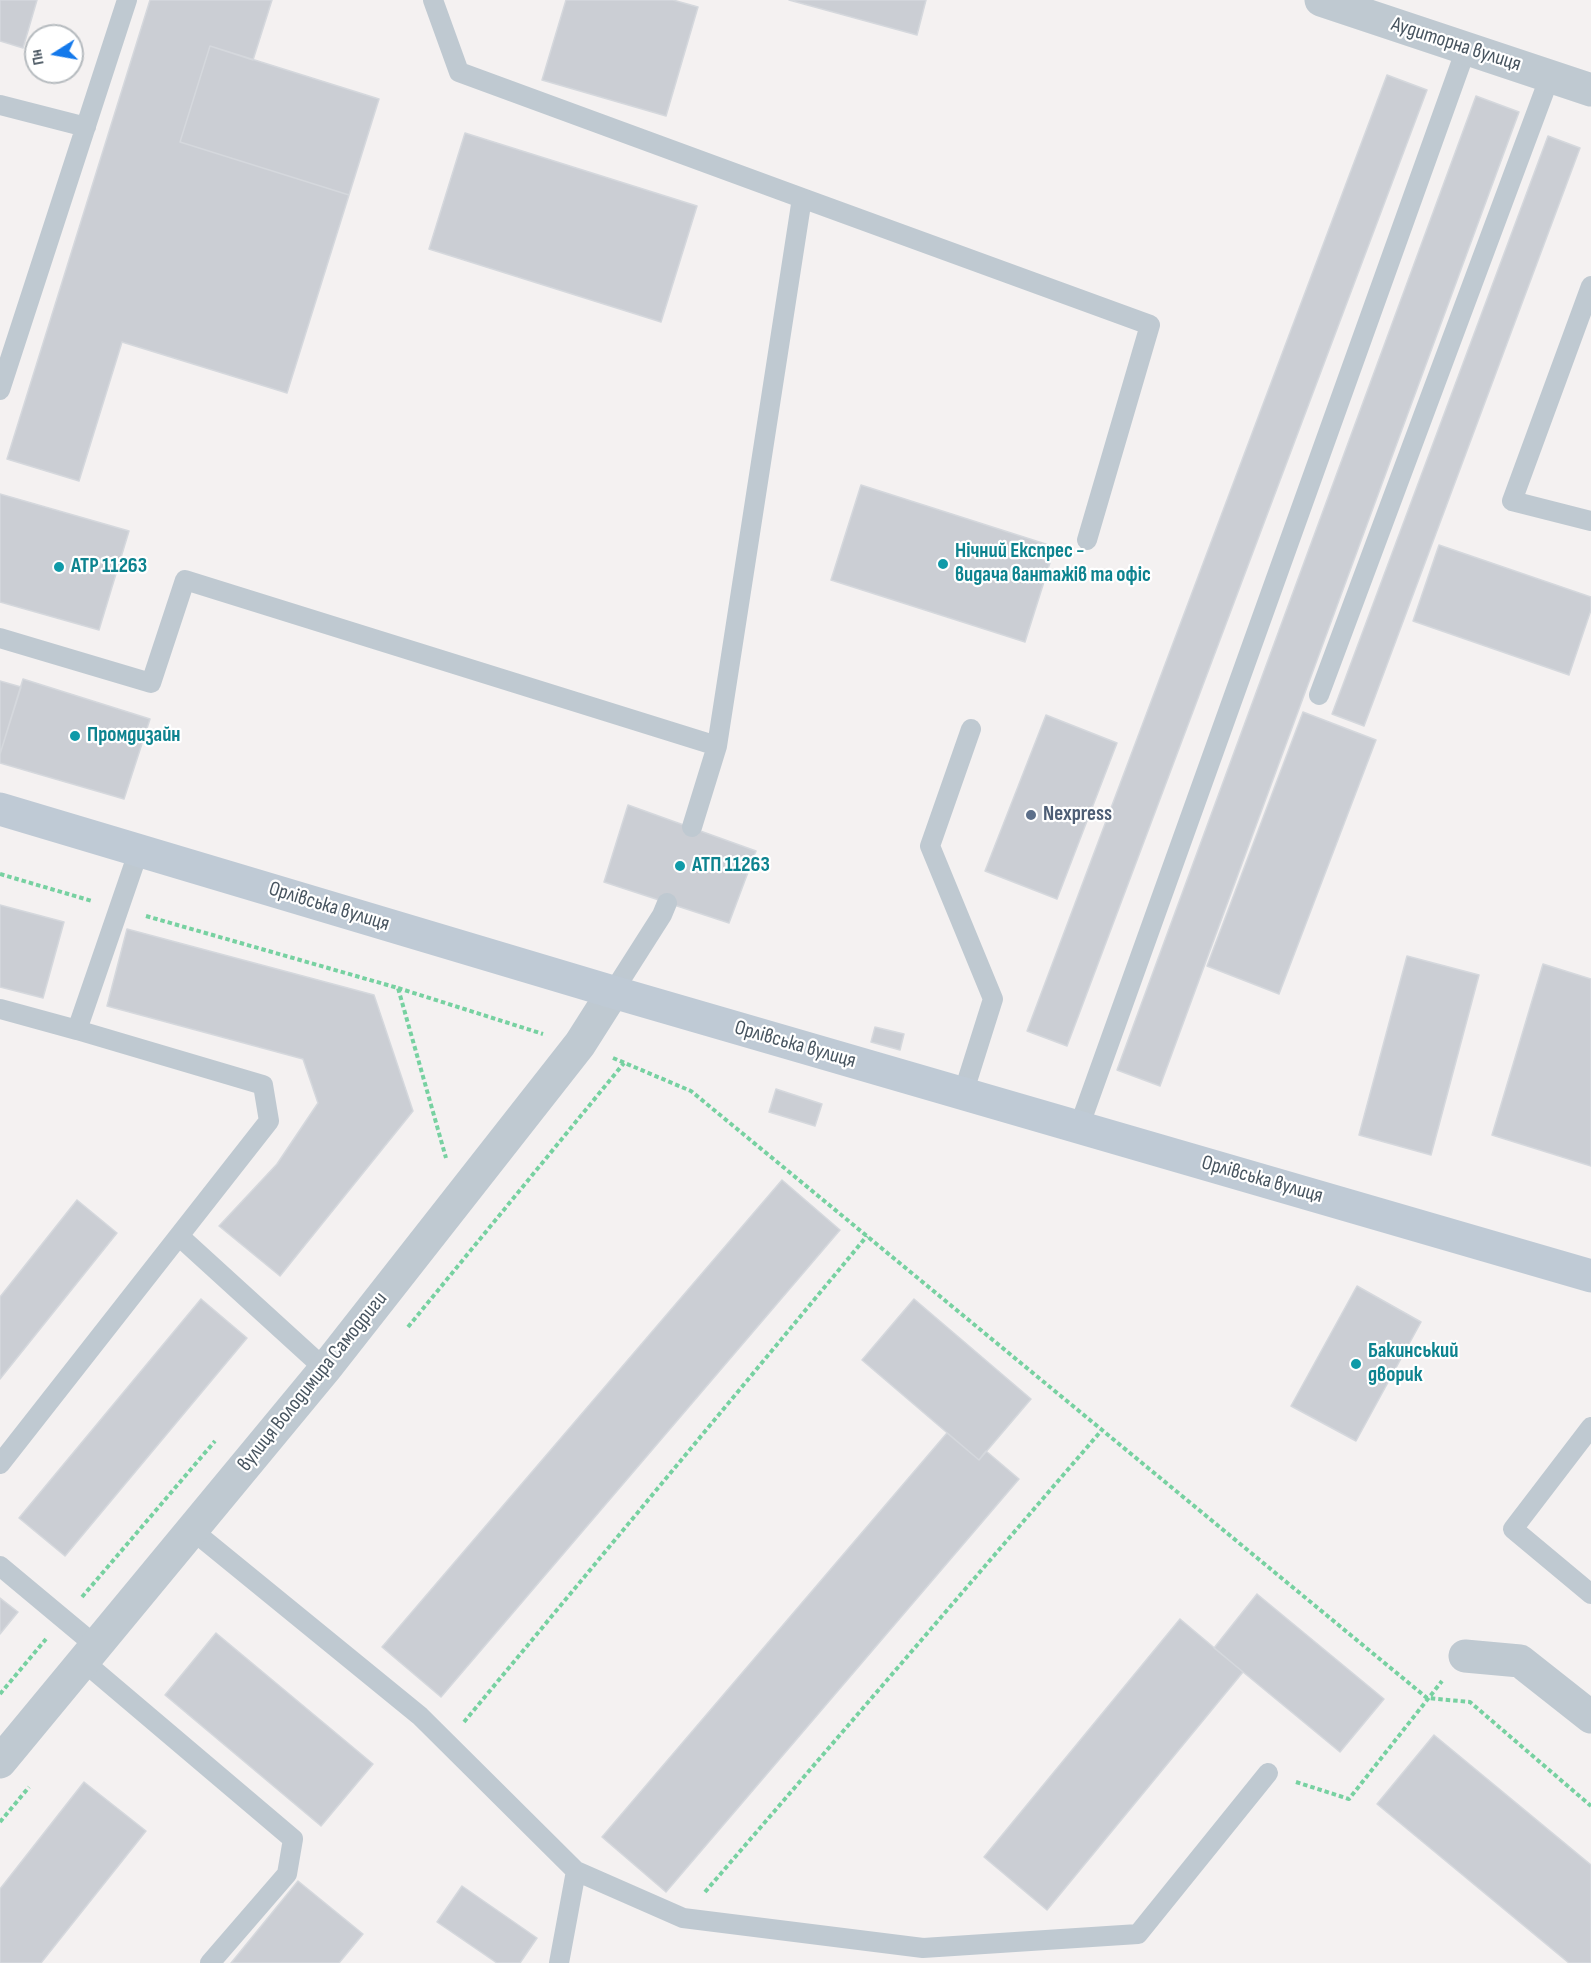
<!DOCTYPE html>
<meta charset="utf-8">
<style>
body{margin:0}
#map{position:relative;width:1591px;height:1963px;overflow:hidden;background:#f4f1f1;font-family:"Sofia Sans Condensed",sans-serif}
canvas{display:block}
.north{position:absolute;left:24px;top:24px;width:60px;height:60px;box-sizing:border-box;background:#fff;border:2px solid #b6bbbf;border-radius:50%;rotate:259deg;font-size:16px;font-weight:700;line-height:24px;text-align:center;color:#485560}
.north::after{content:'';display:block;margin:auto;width:21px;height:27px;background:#1479eb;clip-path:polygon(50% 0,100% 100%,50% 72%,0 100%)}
</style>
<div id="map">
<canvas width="1591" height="1963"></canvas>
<div class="north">Пн</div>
</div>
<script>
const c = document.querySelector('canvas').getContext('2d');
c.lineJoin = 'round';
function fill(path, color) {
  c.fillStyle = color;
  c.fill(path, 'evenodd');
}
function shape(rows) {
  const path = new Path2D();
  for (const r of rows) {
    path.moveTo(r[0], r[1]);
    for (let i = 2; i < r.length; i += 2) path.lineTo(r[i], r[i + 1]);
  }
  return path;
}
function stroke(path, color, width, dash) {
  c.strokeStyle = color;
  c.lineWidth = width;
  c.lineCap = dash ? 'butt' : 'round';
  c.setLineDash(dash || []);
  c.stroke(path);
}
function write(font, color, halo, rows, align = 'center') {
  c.font = font + ' "Sofia Sans Condensed",sans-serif';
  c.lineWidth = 4.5;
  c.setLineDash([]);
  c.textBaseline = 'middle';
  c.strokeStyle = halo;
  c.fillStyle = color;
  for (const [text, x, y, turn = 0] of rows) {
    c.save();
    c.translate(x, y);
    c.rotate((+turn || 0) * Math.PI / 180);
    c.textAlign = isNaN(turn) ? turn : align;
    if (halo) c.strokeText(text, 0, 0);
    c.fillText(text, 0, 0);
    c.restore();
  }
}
const building = shape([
 [0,0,37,0,23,48,0,41,0,0],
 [150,0,272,0,253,60,210,46,180,142,349,195,287,393,122,342,79,481,7,459,150,0],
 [566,0,673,0,698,7,666,116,542,80,566,0],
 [789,0,926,0,917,35,789,0],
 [210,46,379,99,349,195,180,142,210,46],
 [1387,75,1427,90,1067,1046,1027,1031,1387,75],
 [1476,96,1519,112,1160,1086,1117,1070,1476,96],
 [465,133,697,206,661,322,429,249,465,133],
 [1548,136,1580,148,1364,726,1332,714,1548,136],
 [861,485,1055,547,1025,642,831,580,861,485],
 [0,494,129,531,99,630,0,602,0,494],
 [1439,545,1591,597,1591,610,1569,675,1413,621,1439,545],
 [23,679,150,719,124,799,0,763,0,754,23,679],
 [0,681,21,687,0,754,0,681],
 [1303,712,1376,740,1279,994,1207,966,1303,712],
 [1046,715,1117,743,1057,899,985,871,1046,715],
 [628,805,756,851,729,923,604,882,628,805],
 [0,905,64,922,43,998,0,987,0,905],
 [127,929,374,995,413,1111,280,1276,219,1226,277,1164,318,1103,303,1059,107,1006,127,929],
 [1407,956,1479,975,1431,1155,1359,1135,1407,956],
 [1543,964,1591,979,1591,1166,1492,1135,1543,964],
 [875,1027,904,1034,900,1050,871,1042,875,1027],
 [776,1089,822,1104,815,1126,769,1112,776,1089],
 [782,1180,840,1230,441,1697,382,1647,782,1180],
 [77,1200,117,1233,0,1379,0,1297,77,1200],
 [1357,1286,1421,1322,1356,1441,1291,1406,1357,1286],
 [201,1299,247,1338,65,1556,19,1518,201,1299],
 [914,1299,1031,1399,979,1460,862,1360,914,1299],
 [947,1433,979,1460,986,1451,1019,1479,666,1892,602,1837,947,1433],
 [1257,1594,1384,1699,1340,1752,1214,1648,1257,1594],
 [0,1598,18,1612,0,1634,0,1598],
 [1180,1619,1243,1672,1047,1910,984,1857,1180,1619],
 [216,1633,373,1764,321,1826,165,1695,216,1633],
 [1434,1735,1591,1865,1591,1963,1569,1963,1377,1804,1434,1735],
 [84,1782,146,1831,41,1963,0,1963,0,1889,84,1782],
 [298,1881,363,1934,339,1963,231,1963,298,1881],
 [462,1886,537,1938,520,1963,497,1963,437,1922,462,1886]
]);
const path = shape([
 [0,874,92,901],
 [146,916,398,988,446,1158],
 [398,988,543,1034],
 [613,1058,691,1091,1427,1698,1470,1702,1591,1806],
 [408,1327,624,1063],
 [82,1597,215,1441],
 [0,1694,46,1639],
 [464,1722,867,1236],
 [1296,1782,1349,1799,1442,1681],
 [0,1822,29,1787],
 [705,1892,1101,1431]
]);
const lane = shape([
 [433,0,459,72,802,198,717,746],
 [0,105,86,127],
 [802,198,1150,325,1087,540],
 [1591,286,1512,501,1591,521],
 [0,390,127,0],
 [0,638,151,683,185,580,717,746,692,827],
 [1319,695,1550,76],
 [613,992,662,915,667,903],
 [0,1009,77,1030,139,850],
 [963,1094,993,999,930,846,971,729],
 [1079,1127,1466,49],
 [179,1236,325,1369],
 [1591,1427,1513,1529,1591,1594],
 [0,1464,269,1121,263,1085,77,1030],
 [192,1530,420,1716,576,1871,559,1963],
 [0,1566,96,1646],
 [83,1661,293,1839,287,1874,210,1963],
 [576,1871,683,1918,923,1948,1138,1934,1268,1773]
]);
const street = shape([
 [1321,0,1591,90],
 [1465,1656,1520,1661,1591,1717],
 [0,1762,325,1369,580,1044,613,992]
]);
const secondary = shape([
 [0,809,613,992,1591,1276]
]);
const markers = [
 [943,564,6,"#0f9aa8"],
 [59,567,6,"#0f9aa8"],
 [75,736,6,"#0f9aa8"],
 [1031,815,6,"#5c6f8a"],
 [680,866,6,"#0f9aa8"],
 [1356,1364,6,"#0f9aa8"]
];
const streetNames = [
 ["Аудиторна вулиця",1456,45,18],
 ["Орлівська вулиця",329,907,17],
 ["Орлівська вулиця",795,1045,16],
 ["Орлівська вулиця",1262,1180,16],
 ["вулиця Володимира Самодриги",313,1382,-51]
];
const cultureNames = [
 ["Нічний Експрес -",955,552],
 ["видача вантажів та офіс",955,576],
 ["ATP 11263",71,567],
 ["Промдизайн",87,736],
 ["АТП 11263",692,866],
 ["Бакинський",1368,1352],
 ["дворик",1368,1376]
];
const serviceNames = [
 ["Nexpress",1043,815]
];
fill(building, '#cbced4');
stroke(building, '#d5d8dd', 1.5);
stroke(path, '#77d1a1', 4, [4.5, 3]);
stroke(lane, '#bfc9d1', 20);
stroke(street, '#bfc9d1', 33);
stroke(secondary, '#bfcad5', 33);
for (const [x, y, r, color] of markers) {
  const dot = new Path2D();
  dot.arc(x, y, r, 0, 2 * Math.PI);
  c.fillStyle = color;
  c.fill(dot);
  stroke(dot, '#fff', 2);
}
write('21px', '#485560', '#fff', streetNames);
write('bold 21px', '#0d838f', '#fff', cultureNames, 'left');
write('bold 21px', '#4e5e75', '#fff', serviceNames, 'left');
</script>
